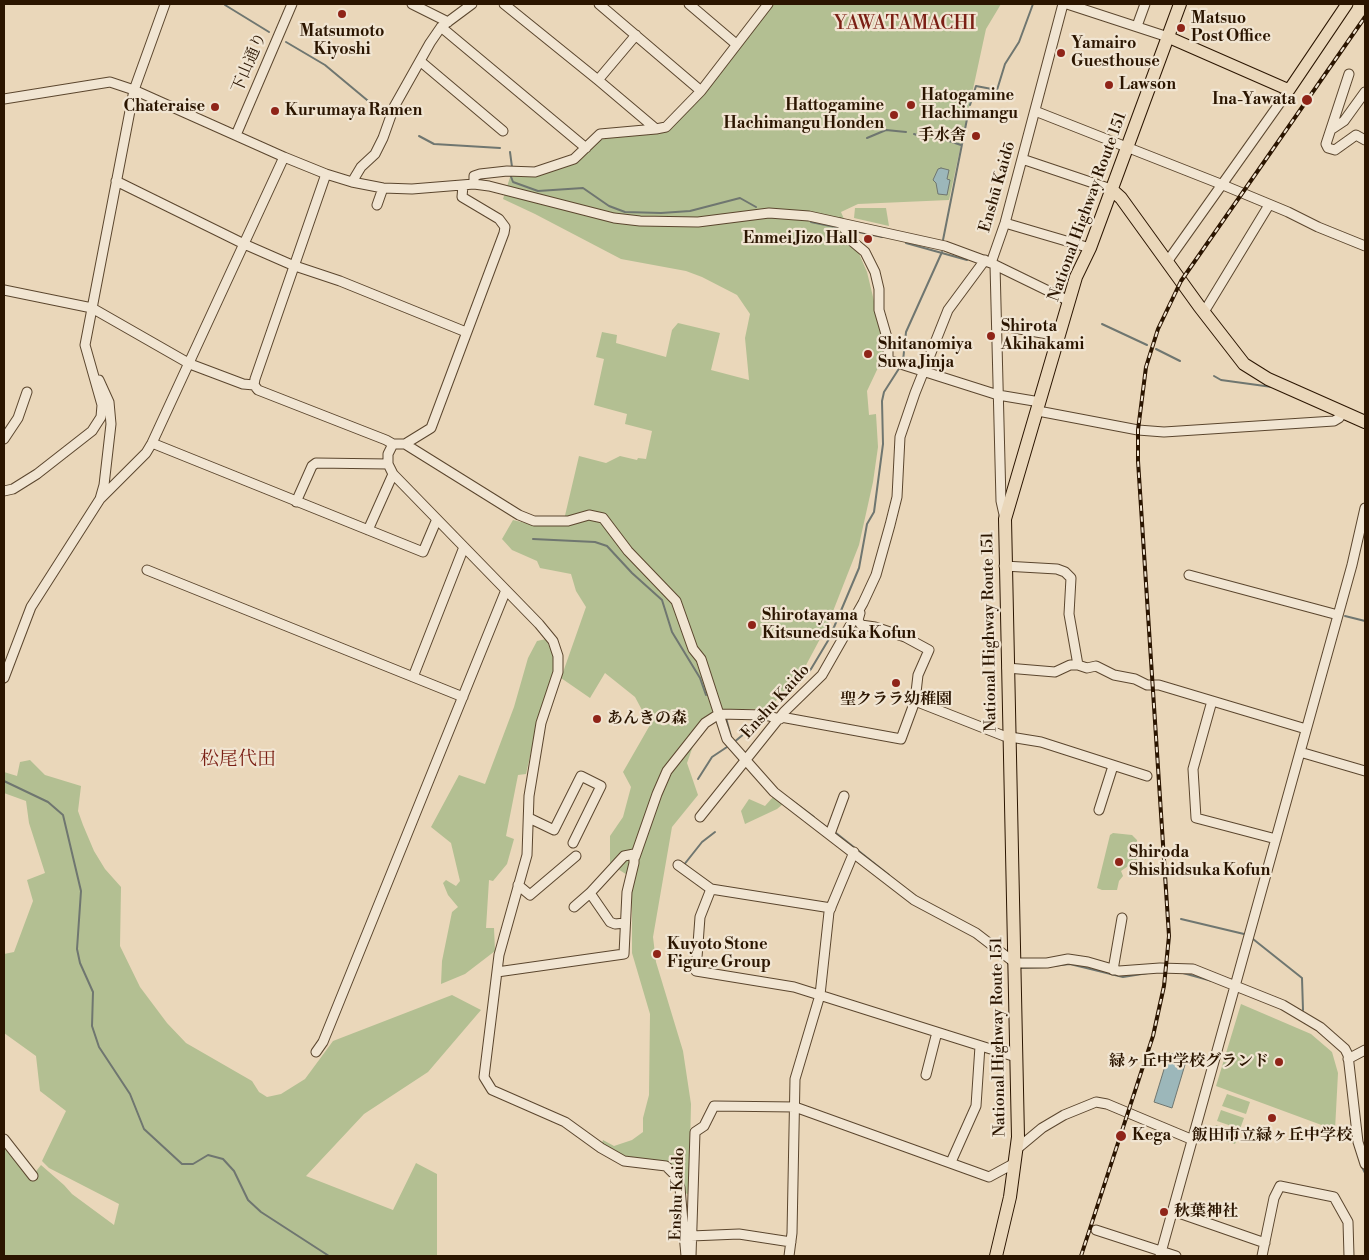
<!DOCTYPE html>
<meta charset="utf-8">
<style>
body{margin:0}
#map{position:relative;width:1369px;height:1260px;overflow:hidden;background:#ead7ba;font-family:"Libre Bodoni",serif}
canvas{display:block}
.frame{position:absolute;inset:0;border:5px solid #2b1500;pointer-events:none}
</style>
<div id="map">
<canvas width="1369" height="1260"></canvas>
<div class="frame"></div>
</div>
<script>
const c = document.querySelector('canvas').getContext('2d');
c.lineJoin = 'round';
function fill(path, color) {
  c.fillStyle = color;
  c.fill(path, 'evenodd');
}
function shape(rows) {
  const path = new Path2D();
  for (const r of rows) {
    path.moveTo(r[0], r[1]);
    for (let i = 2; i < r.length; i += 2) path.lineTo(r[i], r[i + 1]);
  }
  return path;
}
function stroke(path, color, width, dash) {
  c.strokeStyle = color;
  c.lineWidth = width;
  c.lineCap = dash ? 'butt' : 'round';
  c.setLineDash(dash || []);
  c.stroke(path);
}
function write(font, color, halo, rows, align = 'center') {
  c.font = font + ' "Libre Bodoni","Noto Serif JP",serif';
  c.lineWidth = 4.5;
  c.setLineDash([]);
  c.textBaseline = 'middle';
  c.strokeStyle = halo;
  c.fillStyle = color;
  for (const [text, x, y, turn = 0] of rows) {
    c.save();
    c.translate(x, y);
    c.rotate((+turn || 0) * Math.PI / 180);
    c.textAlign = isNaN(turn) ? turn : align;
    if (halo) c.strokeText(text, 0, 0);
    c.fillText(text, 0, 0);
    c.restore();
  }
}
const green = shape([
 [768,4,1001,4,986,29,949,200,858,204,841,212,867,272,880,326,886,341,884,355,867,391,869,415,876,414,878,447,873,482,859,545,828,624,805,667,769,709,726,709,698,732,687,763,698,795,672,827,653,937,656,962,683,1051,691,1104,689,1195,684,1192,680,1172,669,1163,626,1157,602,1143,603,1140,614,1146,632,1140,643,1132,643,1118,649,1095,650,1014,632,953,632,878,610,864,610,836,623,817,631,787,623,772,650,725,635,697,605,673,590,698,561,678,586,607,576,591,571,574,540,568,537,561,512,550,502,539,513,520,530,524,563,524,579,456,606,463,620,456,637,460,638,458,646,459,652,431,625,424,627,414,594,405,604,359,596,357,602,332,617,335,616,343,666,357,672,330,678,323,720,333,711,370,749,380,745,338,750,314,737,295,702,277,686,271,621,259,535,214,503,199,512,171,528,170,573,159,600,134,666,127],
 [855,208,886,208,889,226,854,218],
 [546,639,556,662,541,708,526,774,518,775,506,836,514,839,507,864,493,881,489,880,486,928,494,928,495,951,465,974,441,984,442,961,452,912,458,907,448,895,443,883,446,880,456,886,460,881,451,843,431,827,459,775,485,784,514,707,528,658,537,641],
 [30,760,45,775,81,786,78,811,83,825,94,851,105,869,121,887,120,946,140,987,167,1023,186,1043,252,1081,259,1092,267,1097,281,1094,305,1079,333,1041,452,995,481,1010,428,1072,364,1114,306,1176,393,1210,416,1163,437,1174,437,1256,4,1256,4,1139,33,1175,41,1165,64,1185,72,1194,114,1225,119,1204,49,1168,42,1161,66,1111,40,1091,36,1056,4,1033,4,954,14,952,33,901,27,880,45,873,29,823,26,801,4,793,4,772,17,776,20,762],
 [773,797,783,804,777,809,745,824,741,811,749,799,765,806],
 [1113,833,1132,835,1137,840,1138,859,1121,871,1123,876,1119,881,1117,890,1102,890,1097,888,1110,835],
 [1241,1004,1311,1034,1332,1052,1338,1073,1335,1130,1216,1086],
 [1227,1094,1250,1102,1246,1114,1222,1106],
 [1221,1110,1244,1118,1240,1129,1217,1121],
 [1216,1125,1239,1134,1235,1144,1212,1136]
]);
const water = shape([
 [941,168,949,170,947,179,950,180,947,195,938,194,936,183,933,180,938,169,941,168],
 [1169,1053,1187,1058,1172,1108,1154,1102,1169,1053]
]);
const stream = shape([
 [225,5,269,32],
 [286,42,325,65,385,115],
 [970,105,976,86,997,90,1005,64,1019,42,1033,4],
 [914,134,923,137,931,135,961,145],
 [419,136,434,144,500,148],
 [867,138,886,130,906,132],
 [510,152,512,167],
 [510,174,513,182,538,191,583,188,609,206,625,212,661,213,690,211,740,198,756,207],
 [811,222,840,228],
 [854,231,882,237],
 [943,240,968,114],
 [906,243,967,260],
 [1102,324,1147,345],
 [1156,349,1180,361],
 [903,361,906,332,942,252],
 [1214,376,1221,380,1272,387],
 [533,539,595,542,607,546,632,573,662,600,672,632,700,678,706,695],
 [1345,616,1365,621],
 [771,712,811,669,829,639,859,568,867,524,874,512,883,444,882,401,884,392,900,367],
 [726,718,732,740],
 [733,743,762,719],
 [698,779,712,757,727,747],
 [4,781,48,802,63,815,81,891,77,949,80,963,93,992,92,1026,99,1047,130,1094,144,1129,182,1164,193,1164,208,1155,223,1159,234,1171,248,1200,261,1212,329,1256],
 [790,799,814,817],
 [821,823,828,828],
 [836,833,889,875],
 [683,866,702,842,715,832],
 [1181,919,1244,934],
 [1253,939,1302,978,1303,1010],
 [1052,966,1070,964,1123,977,1148,973],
 [1020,968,1047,967],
 [1183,973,1212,981],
 [1350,1111,1352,1124],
 [1362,1167,1365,1173]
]);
const minor = shape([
 [412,4,448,22],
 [504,4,598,80,656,129,666,127,701,91,768,4],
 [599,4,701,91],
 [689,4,736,44],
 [1067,4,1168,37],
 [1137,26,1145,4],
 [441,27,586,148],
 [420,61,503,131],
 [1349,74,1326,144,1328,148,1335,150,1356,135,1365,140],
 [598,80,636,35],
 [4,99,110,82,134,90,284,157,326,174,352,182,383,188,412,189,474,184,489,186,614,218,640,221,698,222,769,213,809,216,945,246,991,263,1069,301],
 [1035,111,1223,185,1288,212,1318,227,1365,246],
 [1332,129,1344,121,1365,92],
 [236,135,292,4],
 [1022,159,1111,189],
 [326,174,255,379,254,385,258,390,386,440,393,444,405,444,519,515,534,521,568,521,589,515,603,518,628,551,676,601,693,649,701,659,727,739,774,792,914,900,976,933,1015,963,1047,963,1068,959,1088,962,1119,971,1160,968,1193,969,1283,1005,1320,1027,1345,1049,1348,1055,1358,1142,1365,1164],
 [116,181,244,244,292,265,340,281,466,332],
 [352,182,361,167,375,154,383,138,394,107,430,43,441,27,472,4],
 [474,184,474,176,480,174,507,171,535,172,574,159,600,134,656,129],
 [377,205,383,188],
 [841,223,853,242,865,252,875,272,879,289,879,310,888,341,888,360,998,395,1040,402],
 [1005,223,1090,248],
 [1167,262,1289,90],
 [991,263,1005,223,1063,4],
 [995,265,1001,501,1005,519],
 [4,290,92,308,190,364,243,384,254,385],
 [1204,312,1269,205],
 [997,325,1059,336],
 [99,380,109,402,111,424,104,485,100,499],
 [1038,411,1138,430,1164,432,1334,421,1339,418,1343,412],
 [4,439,18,418,27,392],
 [152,443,423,552,437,519],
 [393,444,388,454,388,464,393,474,539,624,553,641,558,656,558,672,541,723,529,796,527,855,499,955,484,1077,492,1090,565,1122,601,1148,624,1161,666,1166,676,1176,680,1188,686,1256],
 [405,444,431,428,504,233,505,227,499,219,462,197,463,185],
 [4,491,13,489,37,474,92,431,101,417,102,405,85,345,134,90,165,4],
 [296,502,312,466,316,463,388,464],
 [368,530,393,474],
 [1004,566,1057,569,1065,572,1071,578,1069,614,1078,665,1070,665,1055,672,1007,668],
 [147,570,463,697],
 [1189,575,1338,615],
 [860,613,858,620,861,625,875,627,905,637,929,650,918,675,915,701,1004,736,1041,742,1147,776],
 [1078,665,1087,668,1096,666,1114,675,1135,679,1147,685,1159,685,1306,729],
 [413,677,464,547],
 [4,678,31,607,100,499,146,453,152,443,284,157],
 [1212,701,1193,769,1196,818,1276,839],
 [781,717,901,739,915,701],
 [1300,752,1365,771],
 [1099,810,1113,766],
 [700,817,784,712,822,675,863,603,876,575,890,525,897,497,900,437,915,393,948,310,985,260],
 [529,818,554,830,581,776,601,786,573,843],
 [830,834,844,796],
 [635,857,657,794,667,771,705,723,719,714,765,715,780,719],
 [678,865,711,889],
 [518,885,530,895,576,856],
 [590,893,610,922,615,924,625,923],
 [831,908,711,889,700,917,696,971,794,987,1016,1057],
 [1113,970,1122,918],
 [497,972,624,954,627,892,634,863,634,854,624,856,590,893,574,907],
 [316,1052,323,1042,506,590],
 [1348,1059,1365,1050],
 [926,1075,937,1032],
 [4,1139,33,1176],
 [1018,1148,1042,1128,1064,1115,1096,1102,1107,1104,1193,1140],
 [951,1162,976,1106,980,1046],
 [1173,1211,1265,1243],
 [1096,1230,1176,1256],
 [691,1236,739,1234,791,1242],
 [691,1256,695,1132,704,1126,714,1106,795,1107,989,1177,1013,1164],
 [789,1256,792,1233,795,1079,820,995,829,912,854,852],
 [1160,1256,1352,565,1365,508],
 [1262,1256,1274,1198,1280,1186,1334,1197,1348,1222,1349,1256]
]);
const major = shape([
 [1168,37,1289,90,1347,4]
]);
const highway = shape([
 [1111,189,1121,198,1199,306,1244,364,1268,379,1365,422],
 [996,1256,1010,1197,1018,1137,1005,519,1076,277,1090,248,1180,4]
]);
const rail = shape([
 [1081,1256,1153,1036,1164,986,1169,936,1138,461,1138,430,1146,367,1158,329,1181,281,1365,17]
]);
const markers = [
 [342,14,5,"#8f2418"],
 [1181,28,5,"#8f2418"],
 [1061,53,5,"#8f2418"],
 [1109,85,5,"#8f2418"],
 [1307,100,6,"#8f2418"],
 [911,105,5,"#8f2418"],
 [215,107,5,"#8f2418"],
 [275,111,5,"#8f2418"],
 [894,115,5,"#8f2418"],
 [976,136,5,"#8f2418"],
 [868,239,5,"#8f2418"],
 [991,336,5,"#8f2418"],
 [868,354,5,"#8f2418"],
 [752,625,5,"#8f2418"],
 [896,683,5,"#8f2418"],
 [597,719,5,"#8f2418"],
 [1119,862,5,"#8f2418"],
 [657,954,5,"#8f2418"],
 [1279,1062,5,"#8f2418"],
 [1272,1118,5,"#8f2418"],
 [1121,1136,6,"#8f2418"],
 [1164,1212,5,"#8f2418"]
];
const poiNames = [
 ["Matsuo",1191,19],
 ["Post Office",1191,37],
 ["Matsumoto",342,32,"center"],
 ["Kiyoshi",342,50,"center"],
 ["Yamairo",1071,44],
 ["Guesthouse",1071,62],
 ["Lawson",1119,85],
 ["Hatogamine",921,96],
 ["Hachimangu",921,114],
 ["Ina-Yawata",1296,100,"right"],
 ["Hattogamine",884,106,"right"],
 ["Hachimangu Honden",884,124,"right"],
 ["Chateraise",205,107,"right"],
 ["Kurumaya Ramen",285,111],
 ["手水舎",966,136,"right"],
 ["Enmei Jizo Hall",858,239,"right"],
 ["Shirota",1001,327],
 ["Akihakami",1001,345],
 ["Shitanomiya",878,345],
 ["Suwa Jinja",878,363],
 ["Shirotayama",762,616],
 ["Kitsunedsuka Kofun",762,634],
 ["聖クララ幼稚園",896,700,"center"],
 ["あんきの森",607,719],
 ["Shiroda",1129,853],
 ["Shishidsuka Kofun",1129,871],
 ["Kuyoto Stone",667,945],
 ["Figure Group",667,963],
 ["緑ヶ丘中学校グランド",1269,1062,"right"],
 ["Kega",1132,1136],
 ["飯田市立緑ヶ丘中学校",1272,1136,"center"],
 ["秋葉神社",1174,1212]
];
const streetNames = [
 ["下山通り",250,63,-67],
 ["Enshū Kaidō",998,187,-74],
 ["National Highway Route 151",1088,207,-70],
 ["National Highway Route 151",990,632,-91],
 ["Enshu Kaido",776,702,-48],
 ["National Highway Route 151",999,1037,-91],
 ["Enshu Kaido",678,1194,-88]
];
const quarterNames = [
 ["YAWATAMACHI",905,24],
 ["松尾代田",238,760]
];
fill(green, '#b3bf92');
fill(water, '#9cb7ba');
stroke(water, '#6f7670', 1);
stroke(stream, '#6f7670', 2);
stroke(minor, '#5b462e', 11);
stroke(major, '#2b1500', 13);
stroke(highway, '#2b1500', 14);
stroke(minor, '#f1e5d2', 9);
stroke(major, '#ead7ba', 11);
stroke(highway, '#ead7ba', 12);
stroke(rail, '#2b1500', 4);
stroke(rail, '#f1e5d2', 2, [5.5]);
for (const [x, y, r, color] of markers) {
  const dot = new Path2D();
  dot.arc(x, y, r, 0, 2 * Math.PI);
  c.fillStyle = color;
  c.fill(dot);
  stroke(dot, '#f1e5d2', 2);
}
write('bold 16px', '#2b1500', '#f1e5d2', poiNames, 'left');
write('16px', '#2b1500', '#f1e5d2', streetNames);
write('19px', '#7a1f14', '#f1e5d2', quarterNames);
</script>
